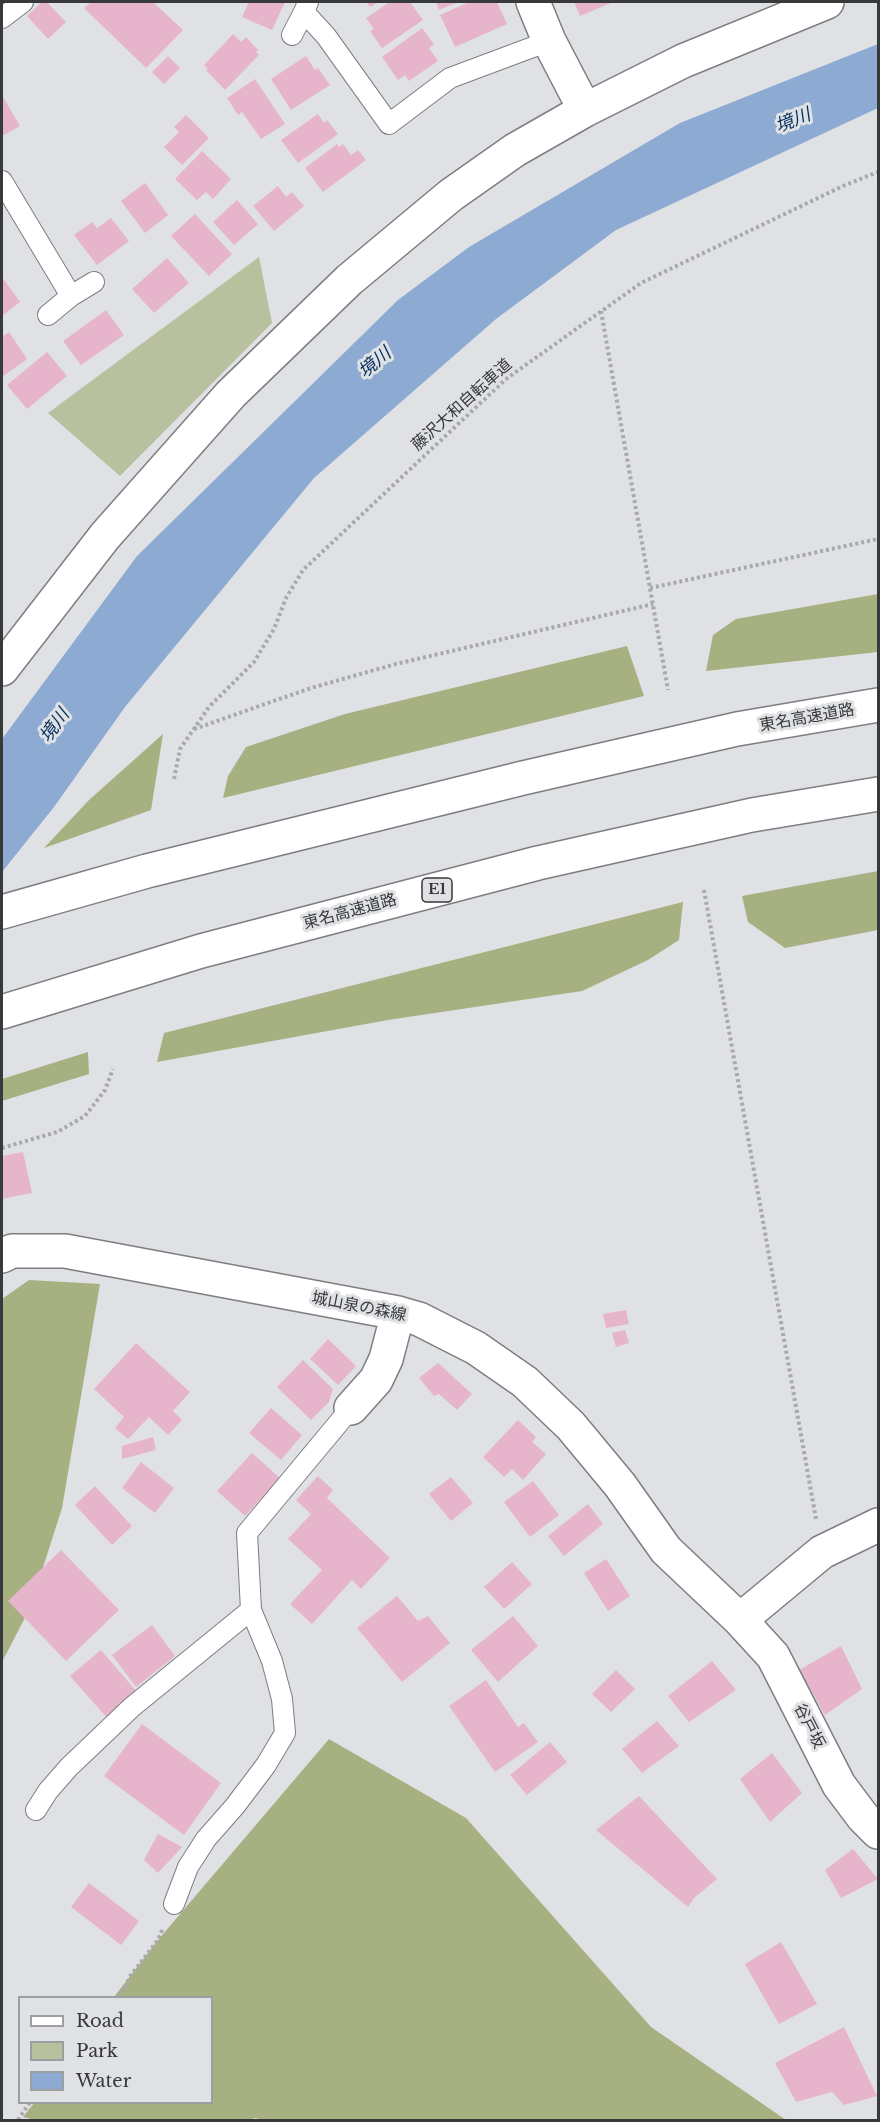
<!DOCTYPE html>
<meta charset="utf-8">
<style>
body{margin:0}
#map{position:relative;width:880px;height:2122px;overflow:hidden;background:#dfe1e5;font-family:"Libre Baskerville",serif}
canvas{display:block}
.frame{position:absolute;inset:0;border:3px solid #38393a;pointer-events:none}
.legend{position:absolute;left:18px;top:1996px;width:195px;height:108px;box-sizing:border-box;background:#dfe1e5;border:2px solid #9c9ea1;margin:0;padding:8px 10px;list-style:none;font-size:18px;color:#38393a}
.legend li{display:flex;align-items:center;gap:12px;height:30px}
.legend b{width:30px;border:2px solid #9c9ea1}
</style>
<div id="map">
<canvas width="880" height="2122"></canvas>
<div class="frame"></div>
<ul class="legend">
<li><b style="height:8px;background:#fff"></b>Road</li>
<li><b style="height:16px;background:#b9c09e"></b>Park</li>
<li><b style="height:16px;background:#8dabd2"></b>Water</li>
</ul>
</div>
<script>
const c = document.querySelector('canvas').getContext('2d');
c.lineJoin = 'round';
function fill(path, color) {
  c.fillStyle = color;
  c.fill(path, 'evenodd');
}
function shape(rows) {
  const path = new Path2D();
  for (const r of rows) {
    path.moveTo(r[0], r[1]);
    for (let i = 2; i < r.length; i += 2) path.lineTo(r[i], r[i + 1]);
  }
  return path;
}
function stroke(path, color, width, dash) {
  c.strokeStyle = color;
  c.lineWidth = width;
  c.lineCap = dash ? 'butt' : 'round';
  c.setLineDash(dash || []);
  c.stroke(path);
}
function write(font, color, halo, rows, align = 'center') {
  c.font = font + ' "Libre Baskerville","Noto Sans JP",serif';
  c.lineWidth = 6;
  c.setLineDash([]);
  c.textBaseline = 'middle';
  c.strokeStyle = halo;
  c.fillStyle = color;
  for (const [text, x, y, turn = 0] of rows) {
    c.save();
    c.translate(x, y);
    c.rotate((+turn || 0) * Math.PI / 180);
    c.textAlign = isNaN(turn) ? turn : align;
    if (halo) c.strokeText(text, 0, 0);
    c.fillText(text, 0, 0);
    c.restore();
  }
}
const green = shape([
 [259,257,272,323,120,476,48,413]
]);
const forest = shape([
 [878,594,878,652,706,671,713,635,736,619],
 [627,646,644,696,223,798,228,776,246,747,345,714],
 [163,734,151,810,44,848,89,800],
 [878,871,878,930,785,948,748,922,742,896],
 [683,902,679,940,648,960,582,991,388,1020,157,1062,164,1033],
 [88,1052,89,1074,2,1101,2,1079],
 [29,1280,100,1284,62,1508,30,1608,2,1662,2,1299],
 [329,1739,466,1818,651,2027,786,2120,261,2120,256,2118,248,2120,35,2120,23,2117,34,2103,212,2102,212,1998,114,1997,158,1940]
]);
const water = shape([
 [878,44,878,108,616,230,496,319,314,478,125,707,54,807,2,872,2,739,137,556,398,300,469,247,680,123]
]);
const building = shape([
 [42,2,47,2,66,22,48,39,27,16],
 [91,2,153,2,183,30,146,68,84,8],
 [249,2,285,2,272,30,242,17],
 [366,2,379,2,370,7],
 [390,2,410,2,423,20,382,48,370,31,374,29,366,18],
 [436,2,459,2,439,10],
 [469,2,497,2,507,24,455,47,440,15],
 [574,2,613,2,580,16],
 [422,28,434,44,429,48,438,61,409,81,405,75,398,80,382,57],
 [233,34,241,42,246,37,258,50,256,52,259,55,225,90,206,70,208,69,204,65],
 [168,56,180,68,164,84,152,72],
 [306,56,315,70,318,68,330,85,291,110,271,79],
 [255,79,285,124,261,139,242,112,238,115,227,98],
 [2,95,20,126,2,136],
 [318,114,324,123,327,120,338,134,298,163,281,140],
 [186,115,209,138,182,165,164,147,179,132,174,127],
 [337,144,339,147,343,144,351,155,358,150,366,160,323,192,305,168],
 [202,151,231,179,213,199,206,192,197,200,175,179],
 [145,183,168,215,145,233,121,201],
 [278,186,286,197,292,192,304,206,274,231,253,206],
 [237,200,258,224,234,245,213,222],
 [195,214,232,254,209,276,171,236],
 [111,218,129,241,97,265,74,235,92,222,97,228],
 [167,258,189,283,154,313,132,289],
 [2,277,20,302,2,316],
 [106,310,124,335,81,365,63,341],
 [9,332,27,359,2,377,2,337],
 [47,352,67,376,27,409,7,385],
 [23,1152,32,1193,2,1199,2,1156],
 [626,1310,629,1324,606,1328,603,1314],
 [625,1330,629,1343,616,1347,612,1333],
 [328,1339,356,1366,338,1385,310,1359],
 [136,1343,190,1392,173,1411,182,1420,168,1435,149,1417,128,1439,115,1428,124,1417,94,1389],
 [303,1360,333,1389,329,1402,311,1420,277,1387],
 [438,1363,472,1394,457,1410,439,1394,434,1396,419,1378],
 [271,1408,302,1435,281,1460,249,1433],
 [518,1420,536,1437,532,1442,546,1454,523,1480,512,1469,504,1477,483,1457],
 [153,1437,156,1450,122,1459,122,1446],
 [252,1453,280,1478,245,1516,217,1491],
 [141,1462,174,1488,155,1513,122,1488],
 [318,1476,333,1490,327,1498,390,1558,361,1589,352,1580,312,1624,290,1604,322,1570,288,1539,311,1514,296,1500],
 [451,1477,473,1503,451,1521,429,1494],
 [533,1481,559,1515,530,1537,504,1502],
 [95,1486,132,1526,112,1545,75,1505],
 [588,1504,603,1524,564,1556,548,1536],
 [61,1550,119,1610,66,1661,8,1601],
 [606,1559,630,1596,608,1611,584,1573],
 [512,1562,532,1584,504,1609,484,1587],
 [397,1596,418,1621,428,1616,450,1643,402,1682,357,1628],
 [513,1616,538,1646,498,1682,471,1650],
 [152,1625,175,1656,136,1687,112,1655],
 [841,1646,862,1689,825,1715,799,1670],
 [101,1650,137,1692,107,1718,70,1676],
 [712,1661,736,1690,689,1722,668,1696],
 [616,1670,635,1689,611,1712,592,1694],
 [486,1680,518,1727,524,1723,538,1742,495,1772,449,1706],
 [657,1721,679,1746,642,1773,622,1749],
 [142,1724,221,1783,184,1835,104,1776],
 [550,1742,567,1762,527,1795,510,1775],
 [772,1753,802,1793,770,1822,740,1779],
 [639,1796,717,1879,694,1898,688,1907,596,1830],
 [158,1834,182,1847,158,1873,144,1860],
 [853,1849,878,1879,841,1898,825,1870],
 [89,1883,139,1921,121,1945,71,1907],
 [781,1942,817,2004,779,2024,745,1964],
 [844,2027,877,2096,844,2105,832,2092,796,2102,775,2063]
]);
const path = shape([
 [601,311,668,690],
 [650,588,878,539],
 [194,729,311,688,396,664,653,604],
 [174,779,180,749,209,707,254,662,274,629,286,598,303,570,506,379,641,283,843,186,878,172],
 [704,890,816,1519],
 [2,1148,57,1132,85,1116,105,1090,113,1069],
 [119,1998,131,1975,158,1940,163,1928],
 [18,2120,30,2102]
]);
const lane = shape([
 [308,2,304,12,326,36,389,124,450,78,549,41],
 [2,18,23,2],
 [292,35,304,12],
 [2,181,71,296,48,315],
 [71,296,94,282],
 [36,1810,48,1791,69,1767,132,1707,251,1610],
 [174,1904,188,1867,206,1839,235,1806,266,1765,285,1733,282,1699,272,1661,251,1610,247,1533,351,1408]
]);
const street = shape([
 [533,2,549,41,585,110],
 [2,669,105,536,231,394,349,280,451,195,515,150,585,110,683,61,827,2],
 [2,1256,12,1251,65,1251,398,1313,419,1319,476,1348,525,1382,571,1426,620,1485,666,1550,740,1620,773,1656,839,1785,863,1817,878,1832],
 [351,1408,376,1380,386,1359,398,1313],
 [740,1620,822,1552,878,1525]
]);
const highway = shape([
 [2,912,147,871,523,778,737,729,878,705],
 [2,1012,201,951,538,863,752,815,878,794]
]);
const shields = [
 [437,890,30]
];
const shieldNames = [
 ["E1",437,890]
];
const streetNames = [
 ["藤沢大和自転車道",462,405,-42],
 ["東名高速道路",807,718,-10],
 ["東名高速道路",350,912,-15],
 ["城山泉の森線",359,1307,11],
 ["谷戸坂",809,1726,63]
];
const waterNames = [
 ["境川",793,121,-22],
 ["境川",375,363,-40],
 ["境川",55,726,-54]
];
fill(green, '#b9c09e');
fill(forest, '#a7b081');
fill(water, '#8dabd2');
fill(building, '#e7b5cb');
stroke(lane, '#7c7e81', 22);
stroke(street, '#7c7e81', 36);
stroke(highway, '#7c7e81', 36);
stroke(path, '#a8a9ac', 4, [3, 3]);
stroke(lane, '#fff', 20);
stroke(street, '#fff', 33);
stroke(highway, '#fff', 33);
for (const [x, y, w] of shields) {
  const box = new Path2D();
  box.roundRect(x - w / 2, y - 12, w, 24, 4.5);
  c.fillStyle = '#dfe1e5';
  c.fill(box);
  stroke(box, '#38393a', 1.5);
}
write('bold 15px', '#38393a', null, shieldNames);
write('16px', '#38393a', '#dfe1e5', streetNames);
write('italic 18px', '#022e5d', '#dfe1e5', waterNames);
</script>
